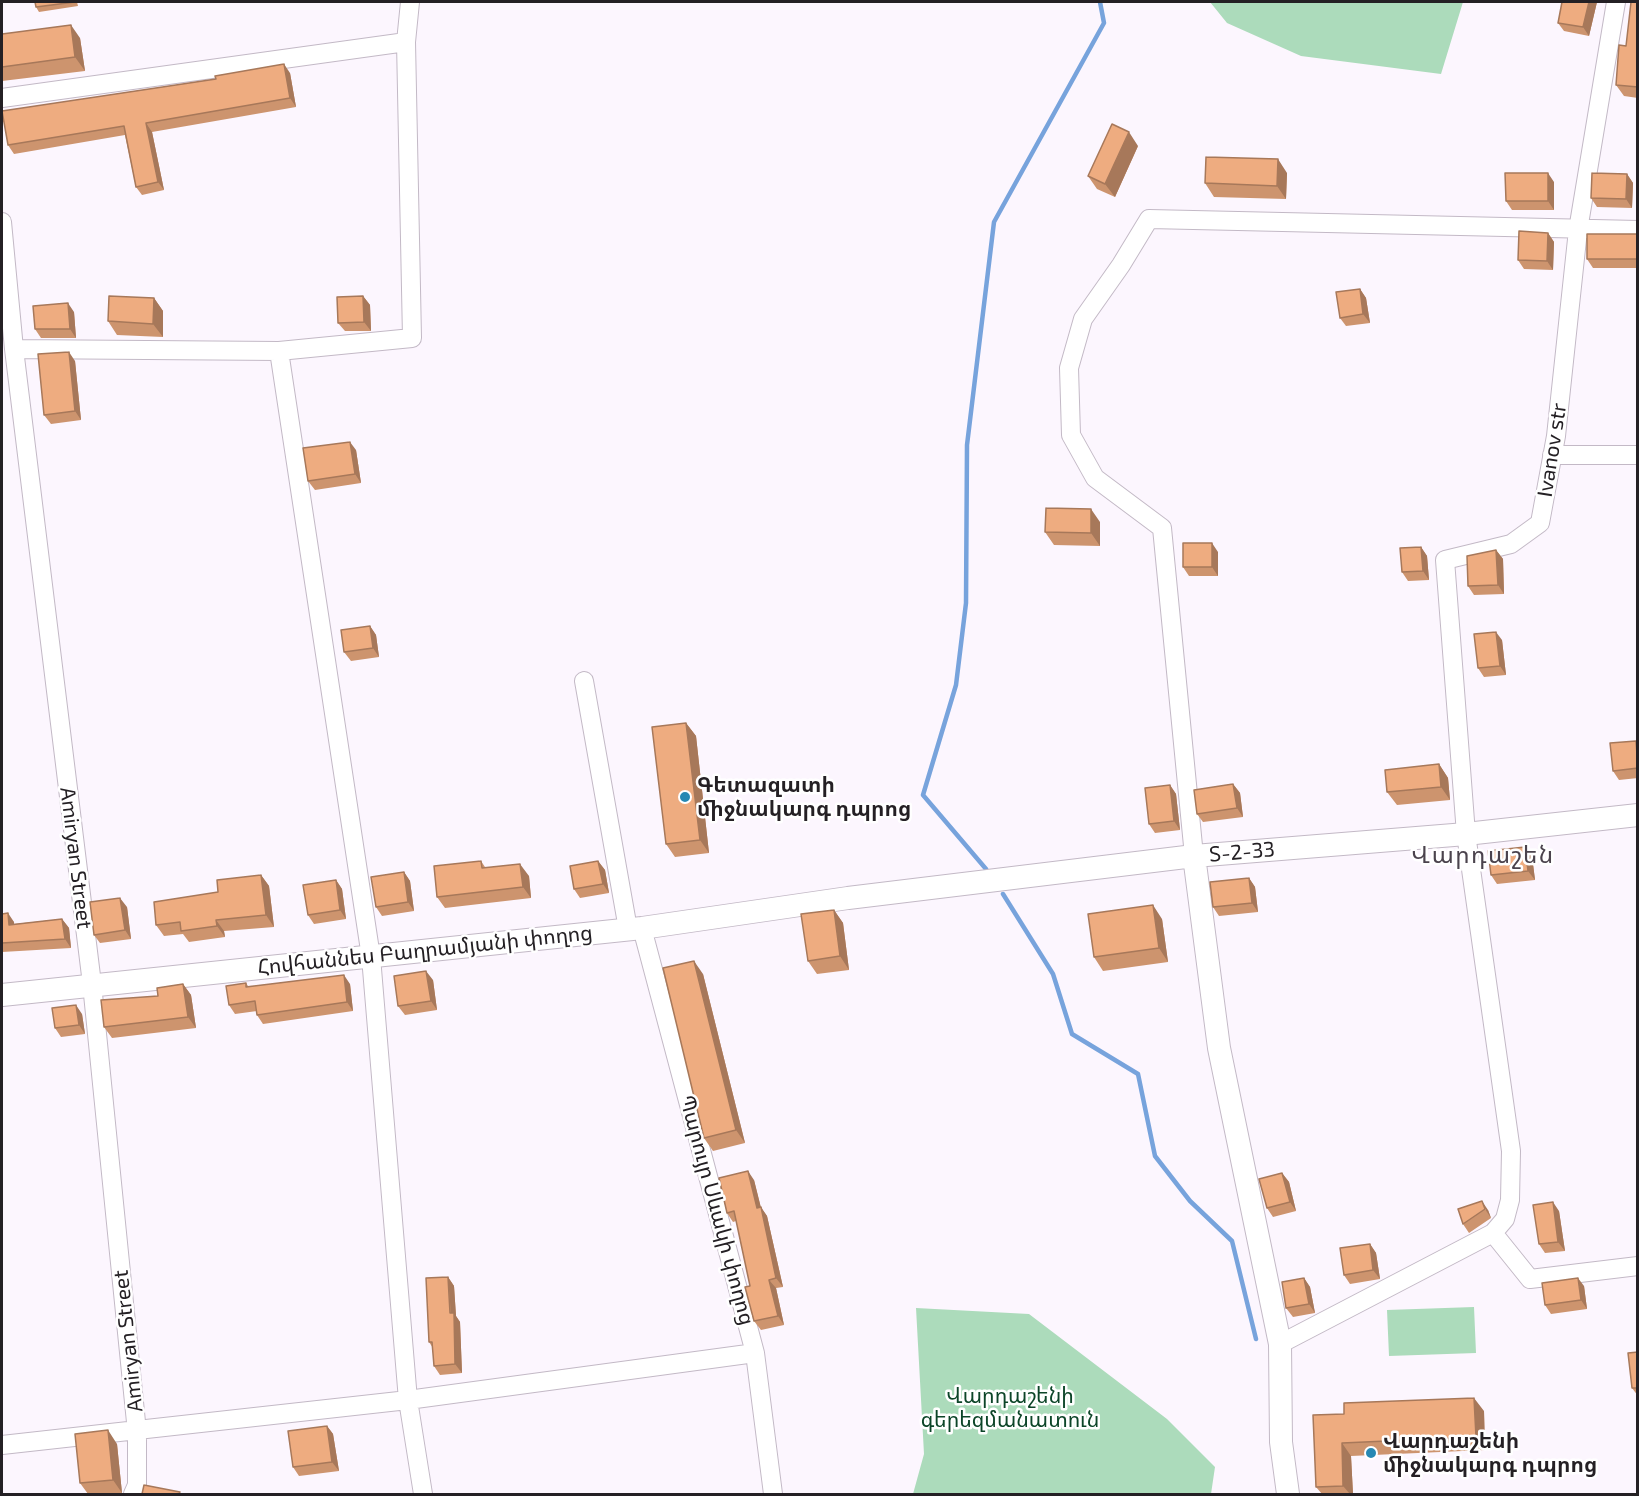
<!DOCTYPE html>
<meta charset="utf-8">
<style>
body{margin:0}
#map{position:relative;width:1639px;height:1496px;overflow:hidden;background:#fcf6fe;font-family:"Exo 2",sans-serif}
canvas{display:block}
.frame{position:absolute;inset:0;border:3px solid #242024;pointer-events:none}
</style>
<div id="map">
<canvas width="1639" height="1496"></canvas>
<div class="frame"></div>
</div>
<script>
const c = document.querySelector('canvas').getContext('2d');
c.lineJoin = 'round';
function fill(path, color) {
  c.fillStyle = color;
  c.fill(path, 'evenodd');
}
function shape(rows) {
  const path = new Path2D();
  for (const r of rows) {
    path.moveTo(r[0], r[1]);
    for (let i = 2; i < r.length; i += 2) path.lineTo(r[i], r[i + 1]);
  }
  return path;
}
function stroke(path, color, width, dash) {
  c.strokeStyle = color;
  c.lineWidth = width;
  c.lineCap = dash ? 'butt' : 'round';
  c.setLineDash(dash || []);
  c.stroke(path);
}
function write(font, color, halo, rows, align = 'center') {
  c.font = font + ' "Exo 2","Noto Sans Armenian",sans-serif';
  c.lineWidth = 5;
  c.setLineDash([]);
  c.textBaseline = 'middle';
  c.strokeStyle = halo;
  c.fillStyle = color;
  for (const [text, x, y, turn = 0] of rows) {
    c.save();
    c.translate(x, y);
    c.rotate((+turn || 0) * Math.PI / 180);
    c.textAlign = isNaN(turn) ? turn : align;
    if (halo) c.strokeText(text, 0, 0);
    c.fillText(text, 0, 0);
    c.restore();
  }
}
const green = shape([
 [1210,2,1463,2,1441,74,1301,56,1227,23],
 [1474,1307,1476,1353,1389,1356,1387,1310],
 [916,1308,1029,1314,1167,1419,1215,1467,1211,1494,913,1494,924,1454]
]);
const stream = shape([
 [986,869,923,795,956,685,966,603,967,445,994,222,1104,23,1100,2],
 [1003,894,1053,974,1072,1034,1138,1074,1155,1156,1190,1201,1232,1241,1256,1339]
]);
const minor = shape([
 [2,98,406,42],
 [2,222,14,349,92,984,137,1432,137,1485,133,1494],
 [14,349,279,351,412,338,406,42,410,2],
 [279,351,371,957,408,1400,423,1494],
 [1552,455,1638,455],
 [584,681,628,929],
 [1194,856,1162,528,1095,478,1071,435,1069,368,1083,319,1121,265,1149,219,1638,230],
 [642,928,755,1353,773,1494],
 [1493,1233,1530,1279,1638,1266],
 [1280,1344,1493,1233,1505,1219,1510,1200,1511,1151,1466,834,1445,560,1511,544,1540,523,1556,436,1578,230,1616,2],
 [2,1445,408,1400,755,1353]
]);
const tertiary = shape([
 [1194,856,1219,1048,1280,1344,1281,1442,1288,1494],
 [2,995,642,928,848,898,1194,856,1466,834,1638,815]
]);
const wall = shape([
 [35,2,77,2,78,6,39,12,36,7],
 [1562,2,1597,2,1589,36,1564,31,1558,23],
 [1638,2,1638,98,1624,96,1616,85],
 [2,34,80,38,85,71,2,81],
 [290,73,296,107,152,132,164,190,142,195,136,187,125,135,14,154,8,145],
 [1138,146,1115,197,1097,189,1088,176],
 [1287,173,1286,199,1214,197,1205,183],
 [1627,174,1633,183,1632,208,1597,207,1591,198],
 [1554,182,1554,210,1512,210,1506,201],
 [1548,233,1554,242,1553,270,1524,269,1518,260],
 [1638,234,1638,268,1593,268,1587,259],
 [1360,289,1366,298,1370,323,1346,326,1340,318],
 [363,296,370,305,371,331,345,331,338,323],
 [154,298,163,311,163,337,117,335,108,321],
 [74,312,76,338,41,338,35,329],
 [75,361,81,420,51,424,44,415],
 [356,450,361,483,315,490,308,481],
 [1100,522,1100,546,1054,545,1045,532],
 [1421,547,1427,556,1429,580,1408,581,1402,572],
 [1496,550,1503,559,1504,594,1474,595,1468,586],
 [1218,552,1218,576,1189,576,1183,567],
 [370,626,376,635,379,657,351,661,344,652],
 [1502,640,1506,675,1484,677,1478,668],
 [686,723,696,736,709,853,675,857,666,844],
 [1636,741,1638,743,1638,778,1619,780,1613,771],
 [1439,764,1448,778,1450,800,1397,805,1387,792],
 [1233,784,1240,793,1243,817,1203,822,1197,814],
 [1170,785,1176,794,1180,830,1155,833,1149,824],
 [1532,856,1535,880,1497,884,1491,875],
 [481,861,485,867,529,876,531,898,445,908,437,897],
 [598,861,605,870,609,893,580,898,574,889],
 [404,872,410,881,414,911,382,916,376,907],
 [261,875,269,886,274,927,224,931,225,937,189,942,183,934,164,936,156,925,218,892],
 [1249,878,1255,887,1258,912,1219,916,1213,907],
 [336,880,342,889,346,919,314,924,308,915],
 [127,907,131,939,100,943,94,935],
 [834,910,843,923,849,970,817,974,808,961],
 [2,914,14,922,14,924,62,919,69,928,71,948,2,952],
 [1162,919,1168,962,1103,971,1094,957],
 [703,974,745,1143,713,1151,704,1138],
 [433,980,437,1010,405,1015,398,1006],
 [246,983,248,986,350,984,353,1011,263,1024,257,1015,257,1011,235,1014,229,1005],
 [183,984,191,995,196,1028,112,1038,104,1027,158,996],
 [82,1014,85,1034,61,1037,55,1028],
 [1282,1173,1289,1182,1296,1211,1273,1217,1267,1208],
 [754,1180,761,1208,767,1216,783,1287,776,1288,784,1325,761,1330,754,1321,750,1286,736,1221,733,1222,727,1213],
 [1458,1209,1488,1210,1491,1218,1469,1233,1463,1224],
 [1559,1211,1565,1251,1545,1253,1539,1244],
 [1370,1244,1376,1253,1380,1279,1350,1284,1344,1275],
 [448,1277,454,1286,456,1316,460,1322,462,1373,440,1375,434,1366,433,1348,429,1342],
 [1304,1278,1310,1287,1315,1313,1293,1317,1286,1308],
 [1584,1286,1587,1309,1551,1314,1545,1305],
 [1638,1352,1638,1396,1632,1388],
 [1484,1411,1485,1450,1351,1456,1353,1494,1322,1494,1316,1487,1313,1415],
 [327,1426,333,1434,339,1471,299,1476,293,1467],
 [117,1444,122,1493,107,1494,88,1494,80,1483]
]);
const shadedWall = shape([
 [1589,2,1597,2,1589,36,1583,27],
 [71,25,80,38,85,71,75,57],
 [284,64,290,73,296,107,290,98],
 [146,123,152,132,164,190,158,182],
 [1129,132,1138,146,1115,197,1105,184],
 [1278,159,1287,173,1286,199,1277,186],
 [1548,173,1554,182,1554,210,1548,201],
 [1627,174,1633,183,1632,208,1626,199],
 [1548,233,1554,242,1553,270,1547,261],
 [1360,289,1366,298,1370,323,1363,314],
 [363,296,370,305,371,331,364,322],
 [154,298,163,311,163,337,153,324],
 [68,303,74,312,76,338,70,329],
 [69,352,75,361,81,420,75,411],
 [350,442,356,450,361,483,355,474],
 [1091,509,1100,522,1100,546,1091,533],
 [1212,543,1218,552,1218,576,1212,567],
 [1421,547,1427,556,1429,580,1423,571],
 [1496,550,1503,559,1504,594,1498,585],
 [370,626,376,635,379,657,373,648],
 [1496,632,1502,640,1506,675,1500,666],
 [686,723,696,736,709,853,700,840],
 [1439,764,1448,778,1450,800,1441,787],
 [1233,784,1240,793,1243,817,1237,808],
 [1170,785,1176,794,1180,830,1174,821],
 [1525,847,1532,856,1535,880,1528,871],
 [598,861,605,870,609,893,603,884],
 [520,864,529,876,531,898,523,887],
 [404,872,410,881,414,911,408,902],
 [261,875,269,886,274,927,266,915],
 [1249,878,1255,887,1258,912,1252,903],
 [336,880,342,889,346,919,340,910],
 [120,898,127,907,131,939,125,930],
 [1153,905,1162,919,1168,962,1159,948],
 [834,910,843,923,849,970,840,956],
 [8,913,14,922,15,933,9,925],
 [62,919,69,928,71,948,65,939],
 [216,920,224,931,225,937,217,926],
 [694,961,703,974,745,1143,736,1130],
 [426,971,433,980,437,1010,431,1001],
 [344,975,350,984,353,1011,347,1002],
 [183,984,191,995,196,1028,188,1017],
 [76,1005,82,1014,85,1034,79,1025],
 [748,1171,754,1180,763,1216,761,1207,767,1216,783,1287,776,1278,757,1208],
 [1282,1173,1289,1182,1296,1211,1290,1202],
 [1482,1201,1488,1210,1491,1218,1485,1209],
 [1553,1202,1559,1211,1565,1251,1558,1242],
 [1370,1244,1376,1253,1380,1279,1373,1270],
 [448,1277,454,1286,456,1316,460,1322,462,1373,455,1364],
 [1304,1278,1310,1287,1315,1313,1309,1304],
 [1578,1278,1584,1286,1587,1309,1581,1300],
 [769,1280,776,1288,784,1325,778,1316],
 [1474,1398,1484,1411,1485,1450,1476,1437],
 [327,1426,333,1434,339,1471,332,1462],
 [108,1430,117,1444,122,1493,113,1480],
 [1342,1443,1351,1456,1353,1494,1350,1494,1343,1486]
]);
const building = shape([
 [35,2,75,2,36,7,35,2],
 [1562,2,1589,2,1583,27,1558,23,1562,2],
 [1631,2,1638,2,1638,87,1616,85,1619,45,1626,46,1631,2],
 [71,25,75,57,2,67,2,34,71,25],
 [284,64,290,98,146,123,158,182,136,187,124,126,8,145,2,111,216,79,215,76,284,64],
 [1112,124,1129,132,1105,184,1088,176,1112,124],
 [1206,157,1278,159,1277,186,1205,183,1206,157],
 [1505,173,1548,173,1548,201,1506,201,1505,173],
 [1592,173,1627,174,1626,199,1591,198,1592,173],
 [1519,231,1548,233,1547,261,1518,260,1519,231],
 [1587,234,1638,234,1638,259,1587,259,1587,234],
 [1360,289,1363,314,1340,318,1336,292,1360,289],
 [109,296,154,298,153,324,108,321,109,296],
 [363,296,364,322,338,323,337,297,363,296],
 [68,303,70,329,35,329,33,306,68,303],
 [69,352,75,411,44,415,38,354,69,352],
 [350,442,355,474,308,481,303,448,350,442],
 [1046,508,1091,509,1091,533,1045,532,1046,508],
 [1183,543,1212,543,1212,567,1183,567,1183,543],
 [1421,547,1423,571,1402,572,1400,548,1421,547],
 [1496,550,1498,585,1468,586,1467,556,1496,550],
 [370,626,373,648,344,652,341,630,370,626],
 [1496,632,1500,666,1478,668,1474,634,1496,632],
 [686,723,700,840,666,844,652,727,686,723],
 [1636,741,1638,768,1613,771,1610,743,1636,741],
 [1439,764,1441,787,1387,792,1385,770,1439,764],
 [1233,784,1237,808,1197,814,1194,790,1233,784],
 [1170,785,1174,821,1149,824,1145,788,1170,785],
 [1525,847,1528,871,1491,875,1488,851,1525,847],
 [481,861,482,868,520,864,523,887,437,897,434,866,481,861],
 [598,861,603,884,574,889,570,866,598,861],
 [404,872,408,902,376,907,371,877,404,872],
 [261,875,266,915,216,920,217,926,181,931,180,922,156,925,154,902,218,892,217,880,261,875],
 [1249,878,1252,903,1213,907,1210,882,1249,878],
 [336,880,340,910,308,915,303,885,336,880],
 [120,898,125,930,94,935,90,902,120,898],
 [1153,905,1159,948,1094,957,1088,914,1153,905],
 [834,910,840,956,808,961,801,914,834,910],
 [8,913,9,925,62,919,65,939,2,943,2,914,8,913],
 [694,961,736,1130,704,1138,663,968,694,961],
 [426,971,431,1001,398,1006,394,976,426,971],
 [344,975,347,1002,257,1015,255,1001,229,1005,226,986,246,983,246,987,344,975],
 [183,984,188,1017,104,1027,101,1000,158,996,157,988,183,984],
 [76,1005,79,1025,55,1028,52,1008,76,1005],
 [748,1171,757,1208,761,1207,776,1278,769,1280,778,1316,754,1321,745,1287,750,1286,734,1211,727,1213,719,1178,748,1171],
 [1282,1173,1290,1202,1267,1208,1259,1179,1282,1173],
 [1482,1201,1485,1209,1463,1224,1458,1209,1482,1201],
 [1553,1202,1558,1242,1539,1244,1533,1205,1553,1202],
 [1370,1244,1373,1270,1344,1275,1340,1248,1370,1244],
 [448,1277,450,1313,454,1313,455,1364,434,1366,432,1342,429,1342,426,1278,448,1277],
 [1304,1278,1309,1304,1286,1308,1282,1282,1304,1278],
 [1578,1278,1581,1300,1545,1305,1542,1283,1578,1278],
 [1638,1352,1638,1388,1632,1388,1628,1353,1638,1352],
 [1474,1398,1476,1437,1342,1443,1343,1486,1316,1487,1313,1415,1344,1414,1344,1403,1474,1398],
 [327,1426,332,1462,293,1467,288,1431,327,1426],
 [108,1430,113,1480,80,1483,75,1434,108,1430],
 [144,1485,180,1492,179,1494,142,1494,144,1485]
]);
const markers = [
 [685,797,6,"#2788b3"],
 [1371,1453,6,"#2788b3"]
];
const streetNames = [
 ["Ivanov str",1552,450,-81],
 ["Տ-2-33",1242,852,-5],
 ["Amiryan Street",76,858,83],
 ["Հովհաննես Բաղրամյանի փողոց",425,950,-6],
 ["Պարույր Սևակի փողոց",717,1210,75],
 ["Amiryan Street",128,1341,-96]
];
const poiNames = [
 ["Գետազատի",697,785],
 ["միջնակարգ դպրոց",697,809],
 ["Վարդաշենի",1383,1441],
 ["միջնակարգ դպրոց",1383,1465]
];
const parkNames = [
 ["Վարդաշենի",1010,1396],
 ["գերեզմանատուն",1010,1420]
];
const quarterNames = [
 ["Վարդաշեն",1483,855]
];
fill(green, '#acdbbb');
stroke(stream, '#77a3dc', 4.5);
stroke(minor, '#c3b9c6', 20);
stroke(tertiary, '#c3b9c6', 24);
stroke(minor, '#fff', 18);
stroke(tertiary, '#fff', 22);
fill(wall, '#cd946e');
fill(shadedWall, '#a7785a');
fill(building, '#eeac80');
stroke(building, '#a7785a', 1.5);
for (const [x, y, r, color] of markers) {
  const dot = new Path2D();
  dot.arc(x, y, r, 0, 2 * Math.PI);
  c.fillStyle = color;
  c.fill(dot);
  stroke(dot, '#fff', 2);
}
write('21px', '#242024', '#fff', streetNames);
write('bold 21px', '#242024', '#fff', poiNames, 'left');
write('21px', '#0c4528', '#fff', parkNames);
c.letterSpacing = '1.5px';
write('24px', '#4b434d', '#fff', quarterNames);
c.letterSpacing = '0px';
</script>
